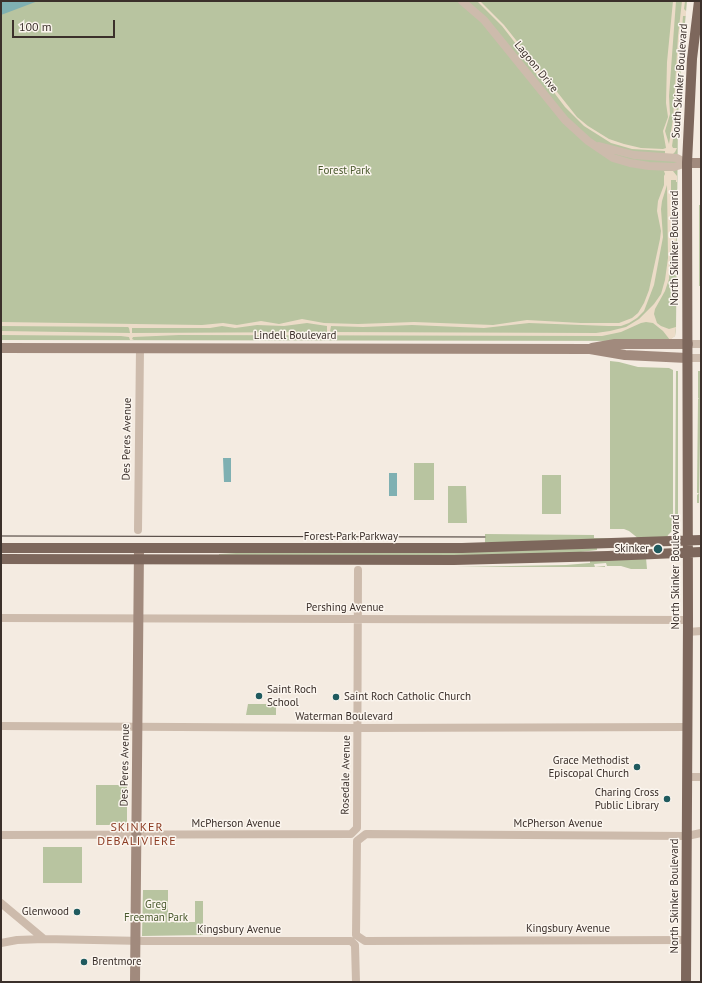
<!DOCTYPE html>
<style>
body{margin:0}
#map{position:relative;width:702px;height:983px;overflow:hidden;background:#f4ebe1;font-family:"PT Sans",sans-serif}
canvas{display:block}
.frame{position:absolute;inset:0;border:2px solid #3b302b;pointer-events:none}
.scale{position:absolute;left:12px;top:20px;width:103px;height:18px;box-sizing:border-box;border:2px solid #3b302b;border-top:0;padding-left:5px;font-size:12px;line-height:14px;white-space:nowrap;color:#3b302b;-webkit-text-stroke:3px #fbf5ee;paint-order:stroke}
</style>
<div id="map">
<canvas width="702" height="983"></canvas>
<div class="frame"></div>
<div class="scale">100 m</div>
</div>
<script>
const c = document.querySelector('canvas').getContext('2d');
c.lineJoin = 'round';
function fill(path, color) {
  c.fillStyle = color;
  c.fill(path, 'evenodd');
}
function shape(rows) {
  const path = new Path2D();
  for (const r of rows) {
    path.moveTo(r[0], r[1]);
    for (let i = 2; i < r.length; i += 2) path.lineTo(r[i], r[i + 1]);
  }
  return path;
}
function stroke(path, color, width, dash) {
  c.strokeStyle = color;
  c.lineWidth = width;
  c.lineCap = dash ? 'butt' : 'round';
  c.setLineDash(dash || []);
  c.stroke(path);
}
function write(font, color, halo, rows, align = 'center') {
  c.font = font + ' "PT Sans",sans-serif';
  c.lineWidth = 3;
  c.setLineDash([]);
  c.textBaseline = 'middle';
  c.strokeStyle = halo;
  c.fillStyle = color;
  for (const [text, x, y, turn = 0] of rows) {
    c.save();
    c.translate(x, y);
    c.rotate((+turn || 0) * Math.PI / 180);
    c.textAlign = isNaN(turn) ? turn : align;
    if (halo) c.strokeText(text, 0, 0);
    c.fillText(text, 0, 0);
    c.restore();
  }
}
const green = shape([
 [1,1,687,1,680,79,678,117,676,329,675,336,667,341,1,340],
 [699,205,701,205,701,286,699,286],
 [610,361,619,362,638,367,669,368,673,370,673,525,672,531,668,535,667,538,639,539,629,531,624,529,610,529],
 [676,371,678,371,678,523,675,523],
 [698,371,701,371,699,503,697,503,697,495,699,493,697,493,698,399,699,399,698,398],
 [414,463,434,463,434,500,414,500],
 [542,475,561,475,561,514,542,514],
 [448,486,466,486,467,523,448,523],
 [485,534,594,535,594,538,629,538,485,543],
 [597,548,597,550,573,553,469,556,219,556,219,554,253,552],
 [646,558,647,569,631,569,621,566,607,566,606,563,594,564,595,567,605,566,605,567,456,567,566,565,590,563,590,561],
 [248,704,276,704,276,715,246,715],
 [96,785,127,785,127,825,96,825],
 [43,847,82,847,82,883,43,883],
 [143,890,168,890,168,922,195,922,195,901,203,901,203,935,142,936]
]);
const plaza = shape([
 [477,1,480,1,504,25,577,117,588,126,609,139,624,144,641,148,663,149,666,148,663,131,668,117,666,103,667,62,673,1,676,1,669,96,670,114,665,131,669,144,673,119,678,36,682,1,685,1,684,9,686,11,686,16,683,16,676,118,672,146,673,148,677,148,675,152,673,154,665,154,665,151,632,149,611,143,584,126,565,107,540,74,538,76,534,71,537,71,502,26],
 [664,171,673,171,677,176,677,182,676,182,676,180,671,180,671,235,676,235,676,241,671,241,669,279,665,291,655,309,654,314,657,323,661,326,669,329,676,327,675,336,670,340,663,331,653,323,646,322,641,323,621,332,602,336,179,335,133,337,132,339,134,340,130,340,129,337,121,336,1,335,1,331,130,333,129,328,128,327,1,326,1,322,202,325,223,323,237,325,261,321,279,324,302,319,324,323,358,324,414,322,493,325,527,320,581,323,619,323,632,318,638,313,644,303,649,290,660,239,661,231,657,211,658,201,664,185,664,176,665,174],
 [667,185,668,258,665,280,661,294,654,304,639,319,626,327,610,331,596,333,330,332,331,326,363,327,412,325,484,328,529,323,608,326,621,326,629,323,637,318,644,311,654,285,663,237,661,209,662,201],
 [307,323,327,326,327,332,132,333,132,328,210,328,222,326,235,328,257,325,284,326]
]);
const water = shape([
 [1,1,38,1,1,15],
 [223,458,231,458,231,482,224,482],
 [389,473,397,473,397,496,389,496]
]);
const street = shape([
 [462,1,484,20,565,120,588,141,613,158,630,163,649,166,674,167,687,163],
 [599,146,634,155,677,158,687,163],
 [688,344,701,344],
 [687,358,701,358],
 [138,530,140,348],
 [1,618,688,620],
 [688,632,701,631],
 [1,726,358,728,688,727],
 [688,777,701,777],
 [1,835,351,834,357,828,357,827,358,570],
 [1,903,44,939],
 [687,940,365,941,356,935,357,841,366,834,687,836,701,833],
 [1,943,17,940,44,939,144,941,351,941,355,945,356,982]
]);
const secondary = shape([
 [687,163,701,163],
 [1,348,590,349,625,355,687,358],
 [592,348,615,344,688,344],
 [135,982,139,548]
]);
const primary = shape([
 [1,548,462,548,701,540],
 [1,559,454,560,608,556,701,552],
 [686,982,688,620,687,163,692,59,699,1]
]);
const tram = shape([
 [1,536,485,537]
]);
const markers = [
 [658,549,5,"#1f5a5e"],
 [259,696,4,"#1f5a5e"],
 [336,697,4,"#1f5a5e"],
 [637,767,4,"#1f5a5e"],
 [667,799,4,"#1f5a5e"],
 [77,912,4,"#1f5a5e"],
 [84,962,4,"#1f5a5e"]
];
const streetNames = [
 ["Lagoon Drive",536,67,51],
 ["South Skinker Boulevard",680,81,-86],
 ["North Skinker Boulevard",675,248,-90],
 ["Lindell Boulevard",295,336],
 ["Des Peres Avenue",127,439,-89],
 ["Forest Park Parkway",351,537],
 ["North Skinker Boulevard",676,572,-90],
 ["Pershing Avenue",345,608],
 ["Waterman Boulevard",344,717],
 ["Des Peres Avenue",125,765,-89],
 ["Rosedale Avenue",346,775,-89],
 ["McPherson Avenue",236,824],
 ["McPherson Avenue",558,824],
 ["North Skinker Boulevard",675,896,-90],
 ["Kingsbury Avenue",568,929],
 ["Kingsbury Avenue",239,930]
];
const parkNames = [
 ["Forest Park",344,171],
 ["Greg",156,905],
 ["Freeman Park",156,918]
];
const poiNames = [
 ["Skinker",649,549],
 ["Saint Roch",267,690,"left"],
 ["School",267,703,"left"],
 ["Saint Roch Catholic Church",344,697,"left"],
 ["Grace Methodist",629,761],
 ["Episcopal Church",629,774],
 ["Charing Cross",659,793],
 ["Public Library",659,806],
 ["Glenwood",69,912],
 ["Brentmore",92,962,"left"]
];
const neighbourhoodNames = [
 ["SKINKER",137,828],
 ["DEBALIVIERE",137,842]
];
fill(green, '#b8c4a0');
fill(plaza, '#ecdcc8');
fill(water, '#7fb0b2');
stroke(street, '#cdbbac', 8);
stroke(secondary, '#a18a7d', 10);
stroke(primary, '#7d675c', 10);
stroke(tram, '#3b302b', 1);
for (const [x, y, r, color] of markers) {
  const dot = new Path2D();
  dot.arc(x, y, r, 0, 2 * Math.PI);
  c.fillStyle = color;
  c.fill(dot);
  stroke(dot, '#fbf5ee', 1.5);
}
write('11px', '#3b302b', '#fbf5ee', streetNames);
write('11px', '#4a5a2e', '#fbf5ee', parkNames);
write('11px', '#3b302b', '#fbf5ee', poiNames, 'right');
c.letterSpacing = '1px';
write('12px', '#8c3b22', '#fbf5ee', neighbourhoodNames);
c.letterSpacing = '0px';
</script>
